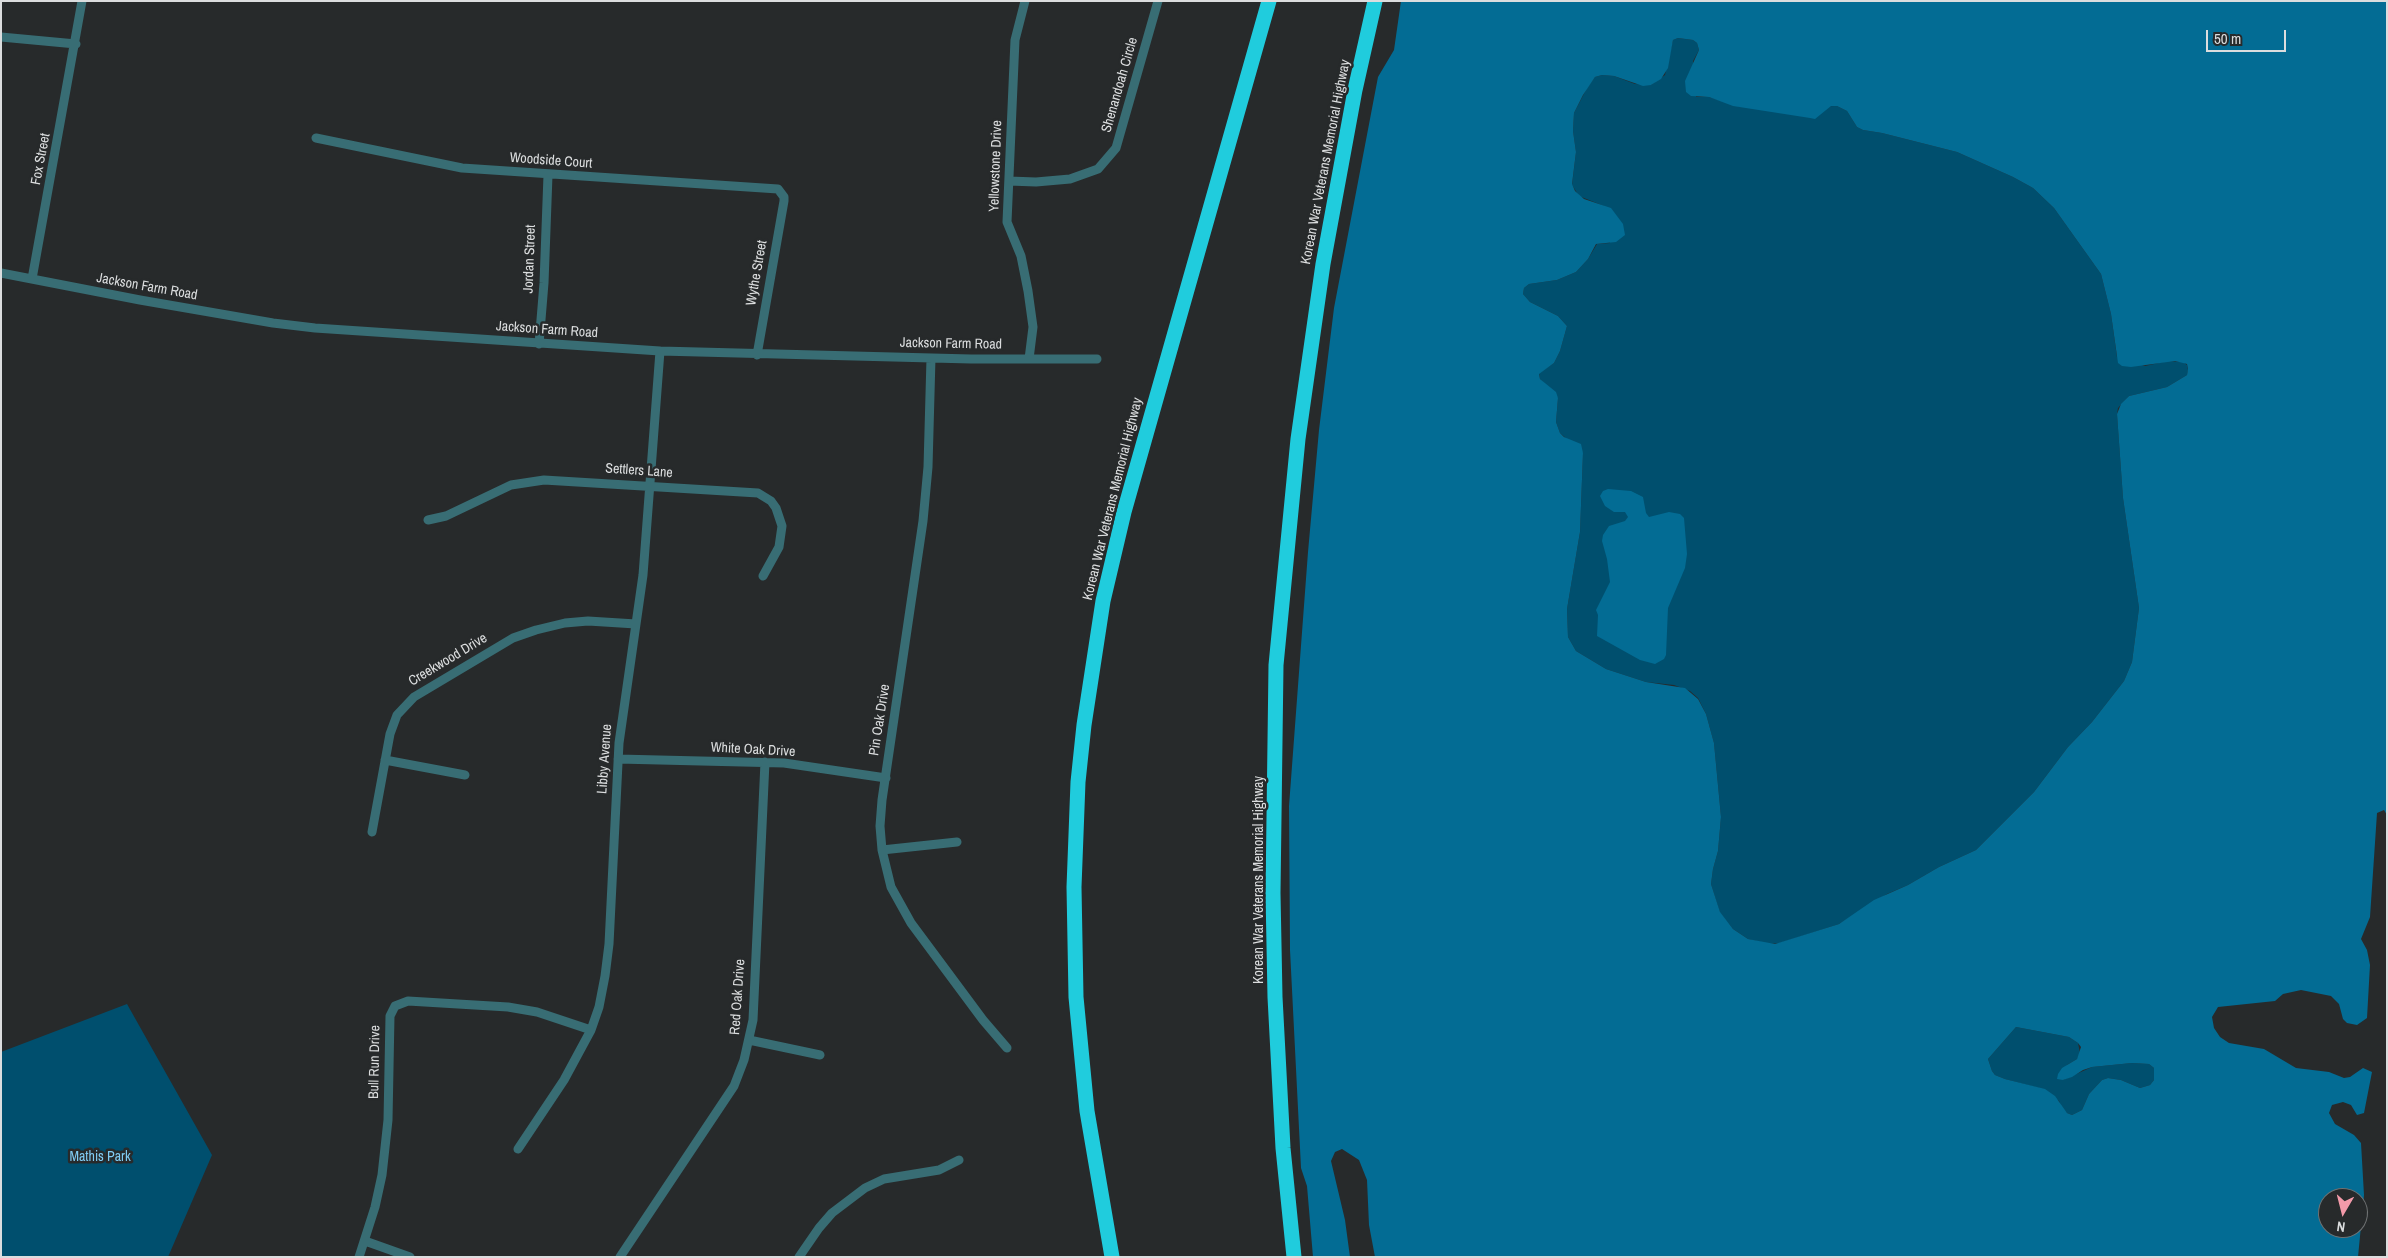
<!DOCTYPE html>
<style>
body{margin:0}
#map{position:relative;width:2388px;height:1258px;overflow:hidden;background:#272a2b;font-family:"Archivo Narrow",sans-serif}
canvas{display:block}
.frame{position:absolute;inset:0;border:2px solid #dbddde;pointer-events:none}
.north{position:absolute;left:2318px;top:1188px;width:50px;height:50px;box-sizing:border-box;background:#272a2b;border:1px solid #6f7273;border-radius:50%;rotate:188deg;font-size:14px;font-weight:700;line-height:20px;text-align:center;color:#dbddde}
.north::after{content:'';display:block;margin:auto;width:18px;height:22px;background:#f39aa9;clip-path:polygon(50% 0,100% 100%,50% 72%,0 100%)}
.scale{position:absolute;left:2206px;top:30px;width:80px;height:22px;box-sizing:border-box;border:2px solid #dbddde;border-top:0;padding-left:6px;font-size:15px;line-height:18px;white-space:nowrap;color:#dbddde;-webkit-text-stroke:4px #272a2b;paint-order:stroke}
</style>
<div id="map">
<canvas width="2388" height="1258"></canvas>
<div class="frame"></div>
<div class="north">N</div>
<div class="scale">50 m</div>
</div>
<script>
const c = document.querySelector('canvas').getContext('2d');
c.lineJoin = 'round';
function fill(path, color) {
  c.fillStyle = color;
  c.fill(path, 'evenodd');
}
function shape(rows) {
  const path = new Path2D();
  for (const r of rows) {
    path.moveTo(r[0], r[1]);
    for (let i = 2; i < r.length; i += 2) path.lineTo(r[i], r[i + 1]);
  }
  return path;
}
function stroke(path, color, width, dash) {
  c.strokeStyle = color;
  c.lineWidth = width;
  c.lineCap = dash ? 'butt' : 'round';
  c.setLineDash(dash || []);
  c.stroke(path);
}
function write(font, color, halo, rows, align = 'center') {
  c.font = font + ' "Archivo Narrow",sans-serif';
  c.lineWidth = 5;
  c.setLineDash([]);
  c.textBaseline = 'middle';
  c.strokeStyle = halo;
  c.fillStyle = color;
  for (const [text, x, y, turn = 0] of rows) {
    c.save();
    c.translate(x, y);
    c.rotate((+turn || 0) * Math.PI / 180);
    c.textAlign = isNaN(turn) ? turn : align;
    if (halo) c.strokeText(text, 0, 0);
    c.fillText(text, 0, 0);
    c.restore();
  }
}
const green = shape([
 [1678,38,1693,40,1697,43,1699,50,1693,61,1696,97,1709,97,1741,107,1837,106,1847,111,1857,127,1863,130,1882,133,1957,152,2013,177,2033,188,2054,208,2101,274,2111,314,2117,357,2145,366,2168,361,2183,362,2187,365,2188,370,2187,375,2167,387,2129,396,2118,408,2117,414,2123,498,2139,608,2132,662,2124,681,2092,722,2068,747,2034,792,1976,850,1939,867,1908,885,1887,894,1839,924,1780,943,1769,944,1748,939,1733,929,1720,913,1711,884,1713,869,1718,851,1721,817,1714,743,1706,714,1698,698,1690,691,1674,685,1646,682,1606,669,1576,651,1568,637,1567,609,1580,532,1583,453,1560,433,1556,422,1558,398,1540,379,1539,373,1554,363,1560,351,1567,326,1558,316,1530,302,1523,294,1524,288,1529,284,1557,280,1576,272,1588,259,1597,244,1610,243,1604,206,1579,196,1572,185,1576,152,1573,131,1574,113,1587,88,1595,77,1602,75,1614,76,1635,84,1651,85,1665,75,1673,40],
 [127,1004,212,1155,168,1257,1,1257,1,1052],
 [2016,1027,2069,1037,2078,1043,2080,1053,2077,1059,2067,1065,2063,1080,2092,1067,2132,1063,2149,1064,2154,1068,2154,1080,2150,1085,2140,1088,2121,1080,2108,1078,2102,1080,2089,1094,2082,1110,2072,1115,2067,1113,2062,1109,2059,1101,2039,1088,2005,1079,1995,1075,1992,1071,1988,1059]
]);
const forest = shape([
 [1401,1,2387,1,2387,815,2384,810,2377,813,2370,917,2361,939,2367,950,2370,965,2367,1018,2357,1025,2347,1023,2343,1019,2339,1004,2331,996,2301,990,2283,994,2275,1001,2218,1007,2212,1017,2214,1028,2220,1037,2229,1043,2264,1049,2296,1068,2329,1072,2344,1078,2350,1077,2363,1068,2372,1072,2364,1113,2357,1115,2351,1105,2343,1102,2332,1105,2329,1113,2335,1124,2354,1135,2361,1143,2364,1195,2358,1257,1375,1257,1369,1225,1367,1180,1359,1160,1342,1149,1335,1152,1331,1161,1345,1220,1350,1257,1313,1257,1307,1186,1301,1168,1290,950,1289,806,1308,552,1319,430,1334,308,1378,77,1394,50],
 [1678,38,1693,40,1697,43,1699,50,1685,81,1686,92,1691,96,1709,97,1733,106,1810,118,1815,119,1831,106,1837,106,1847,111,1857,127,1863,130,1882,133,1957,152,2013,177,2033,188,2054,208,2101,274,2111,314,2118,363,2122,366,2131,367,2175,361,2187,364,2188,369,2187,375,2167,387,2129,396,2121,404,2117,414,2123,498,2139,608,2132,662,2124,681,2092,722,2068,747,2034,792,1976,850,1939,867,1908,885,1874,900,1839,924,1775,944,1748,939,1733,929,1720,912,1711,884,1713,869,1718,851,1721,817,1714,743,1706,714,1698,699,1685,688,1646,682,1606,669,1576,651,1568,637,1567,609,1580,532,1583,453,1581,444,1564,437,1560,433,1556,422,1558,398,1556,392,1540,379,1539,374,1554,363,1560,351,1567,326,1558,316,1530,302,1523,294,1524,288,1529,284,1557,280,1576,272,1588,259,1596,244,1616,242,1625,235,1623,224,1611,208,1584,199,1575,191,1572,184,1576,152,1573,131,1574,113,1583,95,1595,77,1602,75,1614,76,1643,86,1651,85,1661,79,1668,68,1673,40],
 [2016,1027,2069,1037,2078,1043,2081,1047,2077,1059,2062,1068,2058,1074,2057,1079,2063,1080,2072,1077,2083,1070,2092,1067,2132,1063,2149,1064,2154,1068,2154,1080,2150,1085,2140,1088,2121,1080,2108,1078,2102,1080,2089,1094,2082,1110,2072,1115,2067,1113,2055,1096,2045,1089,2005,1079,1995,1075,1992,1071,1988,1059],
 [2328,1198,2358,1198,2358,1228,2328,1228],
 [1608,489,1631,491,1643,497,1646,513,1649,517,1669,512,1680,514,1684,518,1687,554,1685,568,1668,608,1666,655,1664,659,1655,664,1640,660,1597,636,1598,615,1596,610,1610,582,1607,559,1602,541,1603,535,1609,526,1625,521,1628,517,1625,512,1614,512,1605,506,1600,496,1603,491]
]);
const street = shape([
 [1025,1,1015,40,1007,222,1021,256,1028,291,1033,327,1029,359],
 [1,37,76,44],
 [316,138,462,168,778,189,784,197,784,201,757,355],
 [1009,181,1036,182,1070,179,1098,169,1116,148,1158,1],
 [1,273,140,300,273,323,315,328,660,351,971,359,1097,359],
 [32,279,82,1],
 [539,344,544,283,548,175],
 [931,358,928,467,923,521,882,800,880,826,882,850,891,887,911,923,983,1020,1007,1048],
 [428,520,446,516,511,485,544,480,758,493,771,501,776,508,782,526,779,547,763,576],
 [618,759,784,763,886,778],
 [385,760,465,775],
 [372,832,390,734,397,715,414,697,513,638,536,630,565,623,588,621,636,624],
 [882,850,957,842],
 [749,1040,820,1055],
 [518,1149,564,1080,591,1030,599,1007,605,976,609,944,619,743,643,575,660,351],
 [365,1241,410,1257],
 [359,1257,375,1207,382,1175,388,1120,390,1016,395,1006,408,1001,508,1007,537,1012,591,1030],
 [620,1257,734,1086,744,1060,753,1020,765,762],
 [799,1257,819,1228,832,1213,865,1188,884,1179,939,1170,959,1160]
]);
const highway = shape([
 [1112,1257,1087,1111,1076,997,1074,887,1078,782,1084,725,1103,601,1124,512,1269,1],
 [1294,1257,1283,1148,1275,997,1273,893,1276,665,1298,439,1323,264,1355,90,1375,1]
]);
const streetNames = [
 ["Shenandoah Circle",1120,85,-74],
 ["Fox Street",41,159,-79],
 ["Woodside Court",551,161,4],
 ["Korean War Veterans Memorial Highway",1326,162,-79],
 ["Yellowstone Drive",996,166,-88],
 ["Jordan Street",530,259,-88],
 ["Wythe Street",757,273,-80],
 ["Jackson Farm Road",147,287,10],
 ["Jackson Farm Road",547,330,4],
 ["Jackson Farm Road",951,344,1],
 ["Settlers Lane",639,471,4],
 ["Korean War Veterans Memorial Highway",1113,499,-76],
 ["Creekwood Drive",448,660,-31],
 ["Pin Oak Drive",880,720,-81],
 ["White Oak Drive",753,750,3],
 ["Libby Avenue",605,759,-86],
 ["Korean War Veterans Memorial Highway",1259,880,-90],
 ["Red Oak Drive",738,997,-86],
 ["Bull Run Drive",375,1062,-89]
];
const parkNames = [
 ["Mathis Park",100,1157]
];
fill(green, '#004f6e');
fill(forest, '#036c94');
stroke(street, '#386d74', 9);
stroke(highway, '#20ccdd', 15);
write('14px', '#dbddde', '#272a2b', streetNames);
write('14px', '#80ccf4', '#272a2b', parkNames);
</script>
